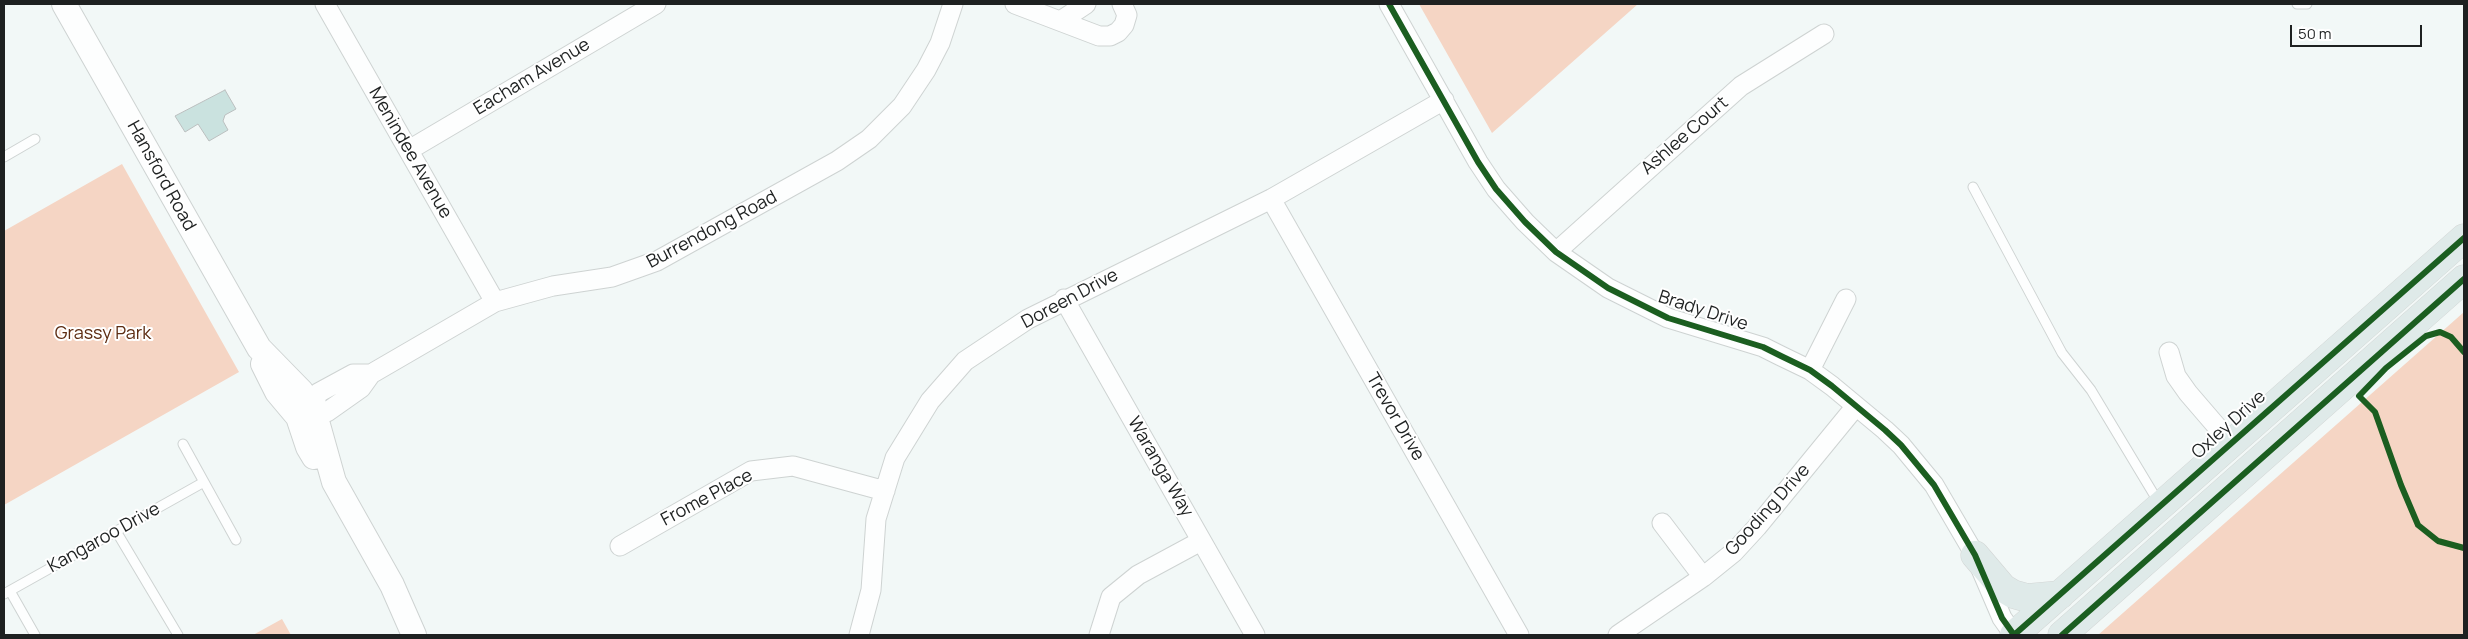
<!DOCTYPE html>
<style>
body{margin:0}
#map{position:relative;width:2468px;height:639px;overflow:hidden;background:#f2f8f7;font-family:Manrope,sans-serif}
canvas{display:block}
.frame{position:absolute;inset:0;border:5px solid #1e2121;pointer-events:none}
.scale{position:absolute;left:2290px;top:25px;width:132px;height:22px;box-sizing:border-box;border:2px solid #1e2121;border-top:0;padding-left:6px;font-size:15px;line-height:18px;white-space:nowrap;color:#1e2121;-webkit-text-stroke:4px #fff;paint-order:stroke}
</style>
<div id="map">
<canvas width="2468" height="639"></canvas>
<div class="frame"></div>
<div class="scale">50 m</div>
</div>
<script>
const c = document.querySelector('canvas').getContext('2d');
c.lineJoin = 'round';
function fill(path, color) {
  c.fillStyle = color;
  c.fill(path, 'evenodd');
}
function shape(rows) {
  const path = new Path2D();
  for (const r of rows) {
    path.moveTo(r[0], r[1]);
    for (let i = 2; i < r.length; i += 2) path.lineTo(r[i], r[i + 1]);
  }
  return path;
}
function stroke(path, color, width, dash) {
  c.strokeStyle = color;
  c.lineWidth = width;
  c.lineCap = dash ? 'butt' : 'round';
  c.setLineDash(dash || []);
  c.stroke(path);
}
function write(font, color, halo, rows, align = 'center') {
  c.font = font + ' Manrope,sans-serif';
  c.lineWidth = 4;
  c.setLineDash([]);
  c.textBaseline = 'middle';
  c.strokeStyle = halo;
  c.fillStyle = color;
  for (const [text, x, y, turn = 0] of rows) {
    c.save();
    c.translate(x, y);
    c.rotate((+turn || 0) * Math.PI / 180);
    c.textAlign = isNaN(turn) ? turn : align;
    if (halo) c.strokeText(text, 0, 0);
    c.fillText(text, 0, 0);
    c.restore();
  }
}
const green = shape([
 [1419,4,1638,4,1492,133],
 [122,164,239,372,4,505,4,231],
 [2464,312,2464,635,2098,635],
 [282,619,291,635,253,635]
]);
const building = shape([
 [225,90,236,109,225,115,223,121,228,130,209,141,198,124,185,132,175,116,225,90]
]);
const service = shape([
 [2297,4,2307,4],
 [4,157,35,139],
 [1973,187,2062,353,2091,390,2159,503],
 [183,444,236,540],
 [116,531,178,635],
 [10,591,35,635],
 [4,594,204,482]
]);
const minor = shape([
 [325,4,495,302],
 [1015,4,1099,36,1110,36,1118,32,1124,25,1127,15,1122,4],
 [1389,4,1478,162,1496,189,1525,222,1556,252,1608,288,1668,318,1763,347,1781,356,1810,370,1832,386,1885,430,1901,445,1934,485,1975,555,2002,618,2014,635],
 [1062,20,1086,4],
 [409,150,656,4],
 [1271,199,1519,635],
 [1556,252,1741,86,1824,34],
 [1064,299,1255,635],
 [2169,352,2176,376,2188,393,2231,443],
 [1810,370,1846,299],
 [313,407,327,412,361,388,371,374,495,302,553,286,612,277,657,261,837,161,869,139,902,106,926,70,940,43,953,4],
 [303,412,313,407,318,393,353,374,371,374],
 [1662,523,1703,577],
 [620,546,751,471,793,466,885,491],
 [859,635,871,590,876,519,895,458,930,401,965,361,1028,319,1271,199,1444,100],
 [1099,635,1111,597,1138,575,1201,541],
 [1618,635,1703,577,1734,552,1757,527,1856,406]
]);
const tertiary = shape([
 [64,4,259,348,301,391,313,407,334,482,392,585,414,635],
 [263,364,277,392,298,417,308,447,314,457]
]);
const primary = shape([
 [1975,555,2003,588,2013,594,2027,598,2060,595],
 [2014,635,2464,238],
 [2062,635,2464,279]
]);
const cycleway = shape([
 [1389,4,1478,162,1496,189,1525,222,1556,252,1608,288,1668,318,1763,347,1781,356,1810,370,1832,386,1885,430,1901,445,1934,485,1975,555,2002,618,2014,635],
 [2464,352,2451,337,2440,332,2426,336,2386,368,2359,396,2375,412,2401,485,2418,525,2438,541,2464,548],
 [2014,635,2464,238],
 [2062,635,2464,279]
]);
const streetNames = [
 ["Eacham Avenue",532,77,-31],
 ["Ashlee Court",1685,136,-41],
 ["Menindee Avenue",410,153,60],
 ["Hansford Road",161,176,61],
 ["Burrendong Road",712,230,-28],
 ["Doreen Drive",1070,299,-28],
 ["Brady Drive",1703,311,18],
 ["Trevor Drive",1395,417,60],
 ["Oxley Drive",2229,425,-42],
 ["Waranga Way",1160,467,60],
 ["Frome Place",707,498,-28],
 ["Gooding Drive",1768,510,-48],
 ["Kangaroo Drive",104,538,-29]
];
const parkNames = [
 ["Grassy Park",103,334]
];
fill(green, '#f5d5c4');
fill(building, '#cae2df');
stroke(building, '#bbbfbf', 1);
stroke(service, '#ced3d2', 11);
stroke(minor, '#ced3d2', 21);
stroke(tertiary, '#ced3d2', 26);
stroke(primary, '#d2d5d4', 29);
stroke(service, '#fdfefe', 9);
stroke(minor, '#fdfefe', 19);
stroke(tertiary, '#fdfefe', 24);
stroke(primary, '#dfeae9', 28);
stroke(cycleway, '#1b5e20', 6);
write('18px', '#1e2121', '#fff', streetNames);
write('18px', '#5d2c12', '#fff', parkNames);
</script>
